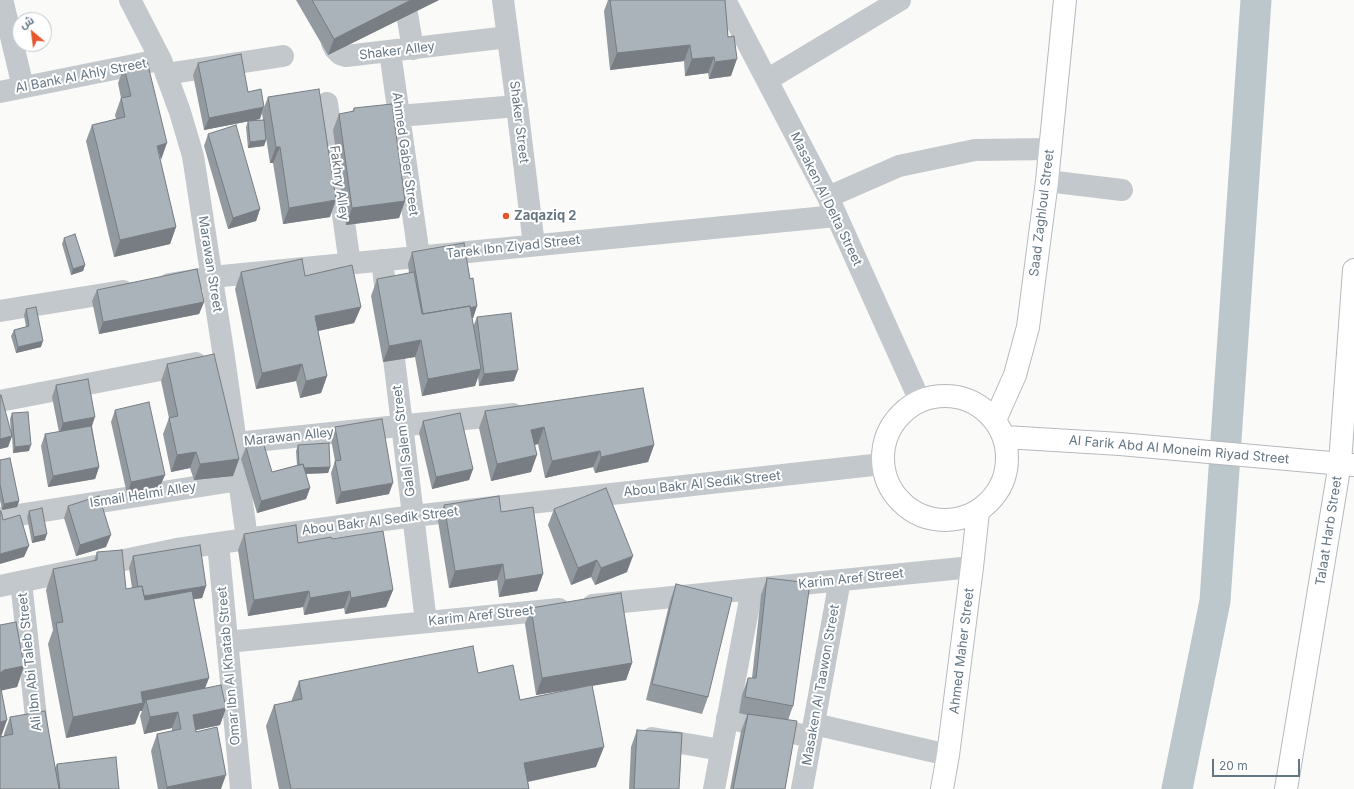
<!DOCTYPE html>
<meta charset="utf-8">
<style>
body{margin:0}
#map{position:relative;width:1354px;height:789px;overflow:hidden;background:#fafaf8;font-family:Inter,Cairo,sans-serif}
canvas{display:block}
.north{position:absolute;left:12px;top:12px;width:40px;height:40px;box-sizing:border-box;background:#fff;border:1px solid #c1c8cd;border-radius:50%;rotate:331deg;font-size:11px;font-weight:700;line-height:16px;text-align:center;color:#657683}
.north::after{content:'';display:block;margin:auto;width:14px;height:18px;background:#e4572e;clip-path:polygon(50% 0,100% 100%,50% 72%,0 100%)}
.scale{position:absolute;left:1212px;top:759px;width:88px;height:18px;box-sizing:border-box;border:2px solid #657683;border-top:0;padding-left:5px;font-size:12px;line-height:14px;white-space:nowrap;color:#657683;-webkit-text-stroke:3px #fff;paint-order:stroke}
</style>
<div id="map">
<canvas width="1354" height="789"></canvas>
<div class="north">ش</div>
<div class="scale">20 m</div>
</div>
<script>
const c = document.querySelector('canvas').getContext('2d');
c.lineJoin = 'round';
function shape(rows) {
  const path = new Path2D();
  for (const r of rows) {
    if (r.length === 3) {
      path.moveTo(r[0] + r[2], r[1]);
      path.arc(r[0], r[1], r[2], 0, 2 * Math.PI);
      continue;
    }
    path.moveTo(r[0], r[1]);
    for (let i = 2; i < r.length; i += 2) path.lineTo(r[i], r[i + 1]);
  }
  return path;
}
function stroke(path, color, width, dash) {
  c.strokeStyle = color;
  c.lineWidth = width;
  c.lineCap = dash ? 'butt' : 'round';
  c.setLineDash(dash || []);
  c.stroke(path);
}
function fill(path, color) {
  c.fillStyle = color;
  c.fill(path, 'evenodd');
}
function write(font, color, halo, rows, align = 'center') {
  c.font = font + ' Inter,sans-serif';
  c.lineWidth = 4;
  c.setLineDash([]);
  c.textBaseline = 'middle';
  c.strokeStyle = halo;
  c.fillStyle = color;
  for (const [text, x, y, turn = 0] of rows) {
    c.save();
    c.translate(x, y);
    c.rotate((+turn || 0) * Math.PI / 180);
    c.textAlign = isNaN(turn) ? turn : align;
    if (halo) c.strokeText(text, 0, 0);
    c.fillText(text, 0, 0);
    c.restore();
  }
}
const canal = shape([
 [1177,789,1215,601,1256,0]
]);
const street = shape([
 [130,0,161,60,180,112,193,156,224,357,236,443,239,480,247,539],
 [503,0,517,106,534,245],
 [725,0,828,197,920,401],
 [405,2,413,49],
 [3,3,23,87],
 [329,22,332,43,335,49,340,54,346,56,508,37],
 [390,52,419,256],
 [166,74,283,56],
 [767,80,900,0],
 [0,92,154,61],
 [327,103,350,264],
 [399,116,517,106],
 [1047,181,1122,190],
 [828,197,899,166,975,150,1050,149],
 [382,260,426,622],
 [169,284,212,277,836,216],
 [0,311,123,291],
 [0,401,196,363],
 [236,443,513,414],
 [0,518,239,480],
 [218,543,241,789],
 [21,582,44,789],
 [0,586,124,560,177,549,247,539,413,516,882,464],
 [593,605,972,567],
 [227,642,559,609],
 [727,718,811,737],
 [814,724,948,755],
 [652,738,721,750],
 [714,789,752,589],
 [802,789,840,580]
]);
const primary = shape([
 [945,458,62],
 [995,420,1015,375,1028,327,1047,181,1065,0],
 [1005,437,1120,444,1354,465],
 [942,789,948,755,972,567,978,512],
 [1286,789,1340,463,1354,270]
]);
const wall = shape([
 [296,0,439,0,328,55],
 [608,0,725,0,731,76,709,79,708,73,685,76,684,61,610,70,604,11],
 [198,63,248,92,260,119,204,130,193,75],
 [124,67,160,160,176,227,170,244,114,257,86,141,92,125,116,119,115,115,121,98,118,83],
 [268,97,330,217,283,224,273,163,270,163,265,131,266,140,264,146,248,148,246,127,248,121,263,120,262,113],
 [354,108,405,201,399,218,346,225,333,130,339,114,352,112],
 [208,134,260,209,256,221,228,229,204,146],
 [64,238,85,265,83,271,71,275,62,244],
 [412,252,470,279,477,306,473,318,472,318,473,327,477,317,514,381,479,386,478,376,475,386,422,396,415,357,383,362,371,296,377,279,409,273,408,264],
 [241,272,305,276,361,307,354,323,318,331,327,376,321,393,300,398,296,381,256,389,235,289],
 [97,290,204,302,199,314,99,334,92,301],
 [26,309,41,347,16,353,11,336,14,330,26,327,24,315],
 [167,364,239,459,233,476,194,480,190,468,171,472,163,434,169,418,161,381],
 [56,385,92,426,99,467,95,479,48,487,41,446,45,434,59,432,52,397],
 [0,395,11,434,10,419,12,413,29,451,13,453,12,436,8,447,0,449],
 [115,410,165,475,160,486,127,494,111,422],
 [485,411,654,445,648,462,595,473,593,467,545,478,538,444,535,445,531,472,491,481,479,428],
 [423,421,473,469,469,480,432,489,419,433],
 [335,427,389,494,336,504,331,473,335,461,331,439],
 [298,445,330,467,328,473,306,474,310,488,306,499,257,513,241,459,246,447,272,472,297,465,296,451],
 [0,460,19,501,17,507,2,510,0,500],
 [444,505,501,512,543,574,537,591,499,597,497,580,449,588,438,521],
 [68,506,106,547,76,556,64,518],
 [554,509,627,572,595,585,591,577,571,585,548,525],
 [29,511,45,540,32,543,27,517],
 [244,534,298,543,332,539,393,590,386,607,345,614,344,608,304,615,303,607,248,616,238,550],
 [97,552,126,589,132,588,129,568,133,556,206,586,202,598,194,599,205,688,226,708,220,725,196,730,221,789,158,789,151,751,157,734,172,731,172,728,144,734,140,716,142,711,140,711,135,724,66,738,48,644,53,630,46,590,53,569,94,561],
 [767,578,793,706,788,720,785,789,730,789,741,731,747,715,739,713,742,695,748,678,752,678,761,595],
 [676,584,708,697,702,714,646,700,670,601],
 [531,608,632,663,626,680,592,686,596,767,528,782,529,789,279,789,266,726,274,705,291,702,299,681,478,673,520,700,578,688,536,695,525,624],
 [0,625,24,666,17,687,1,690,1,736,4,736,4,734,10,717,55,768,57,764,119,789,0,789],
 [637,730,679,789,629,789,631,747]
]);
const shadedWall = shape([
 [411,0,439,0,328,55,334,39],
 [690,45,684,61,610,70,617,53],
 [714,57,708,73,685,76,692,59],
 [737,59,731,76,709,79,715,62],
 [264,107,260,119,204,130,209,118],
 [266,140,264,146,248,148,250,142],
 [167,143,161,160,157,146],
 [276,147,280,147,273,163,270,163],
 [336,200,330,217,283,224,289,208],
 [405,201,399,218,346,225,352,208],
 [260,209,256,221,228,229,233,218],
 [176,227,170,244,114,257,120,240],
 [85,265,83,271,71,275,73,269],
 [204,302,199,314,99,334,103,322],
 [477,306,473,318,454,321,459,310],
 [361,307,354,323,309,333,315,316],
 [421,340,415,357,383,362,389,346],
 [43,341,41,347,16,353,18,347],
 [302,364,296,381,256,389,262,373],
 [481,369,475,386,422,396,428,379],
 [518,370,514,381,479,386,484,374],
 [327,376,321,393,300,398,306,381],
 [95,417,91,429,59,435,63,423],
 [544,427,538,444,525,447,531,430],
 [12,436,8,447,0,449,0,439],
 [31,445,29,451,13,453,15,447],
 [654,445,648,462,595,473,601,457],
 [600,451,593,467,545,478,552,461],
 [196,452,190,468,171,472,177,455],
 [537,455,531,472,491,481,497,464],
 [239,459,233,476,194,480,200,464],
 [99,467,95,479,48,487,53,476],
 [330,467,328,473,297,474,299,468],
 [473,469,469,480,432,489,436,477],
 [165,475,160,486,127,494,131,482],
 [393,483,389,494,336,504,341,492],
 [310,488,306,499,257,513,261,501],
 [19,501,17,507,2,510,4,504],
 [47,534,45,540,32,543,34,537],
 [111,535,106,547,76,556,80,545],
 [29,546,24,557,0,564,0,554],
 [633,556,627,572,595,585,601,568],
 [597,560,591,577,571,585,578,568],
 [503,564,497,580,449,588,455,571],
 [543,574,537,591,499,597,505,580],
 [206,586,202,598,136,608,140,597],
 [393,590,386,607,345,614,351,598],
 [309,591,303,607,248,616,254,600],
 [350,591,344,608,304,615,310,598],
 [632,663,626,680,536,695,542,678],
 [24,666,17,687,0,691,0,673,4,670],
 [209,678,201,699,146,700,142,711,140,711,135,724,66,738,73,717,141,692],
 [226,708,220,725,187,732,193,715],
 [178,712,172,728,144,734,150,717],
 [7,720,0,740,0,722],
 [604,747,596,767,516,784,524,763],
 [226,775,221,789,166,789,167,787]
]);
const building = shape([
 [312,0,411,0,334,39,312,0],
 [610,0,725,0,728,37,734,36,737,59,715,62,714,57,692,59,690,45,617,53,610,0],
 [241,54,248,92,261,89,264,107,209,118,198,63,241,54],
 [147,61,167,143,157,146,176,227,120,240,92,125,125,117,121,98,131,96,124,67,147,61],
 [319,89,336,200,289,208,280,147,276,147,268,97,319,89],
 [392,104,405,201,352,208,339,114,354,111,354,108,392,104],
 [264,120,266,140,250,142,248,121,264,120],
 [236,125,260,209,233,218,208,134,236,125],
 [75,234,85,265,73,269,64,238,75,234],
 [464,243,470,279,473,278,477,306,470,308,470,306,423,314,412,252,464,243],
 [302,259,305,276,352,265,361,307,315,316,327,376,306,381,302,364,262,373,241,272,302,259],
 [197,269,204,302,103,322,97,290,197,269],
 [414,272,422,314,470,306,481,369,428,379,421,340,389,346,377,279,414,272],
 [36,307,43,341,18,347,14,330,29,326,26,309,36,307],
 [511,313,518,370,484,374,477,317,511,313],
 [214,354,239,459,200,464,196,452,177,455,169,418,178,416,167,364,214,354],
 [88,379,95,417,63,423,56,385,88,379],
 [643,388,654,445,601,457,600,451,552,461,544,427,531,430,537,455,497,464,485,411,643,388],
 [0,395,1,395,12,436,0,439,0,395],
 [149,402,165,475,131,482,115,410,149,402],
 [28,412,31,445,15,447,12,413,28,412],
 [460,413,473,469,436,477,423,421,460,413],
 [382,419,393,483,341,492,335,461,341,460,335,427,382,419],
 [91,426,99,467,53,476,45,434,91,426],
 [263,442,272,472,303,464,310,488,261,501,246,447,263,442],
 [329,443,330,467,304,468,303,464,299,465,298,445,329,443],
 [10,458,19,501,4,504,0,484,0,460,10,458],
 [606,488,633,556,601,568,597,560,578,568,554,509,606,488],
 [99,496,111,535,80,545,68,506,99,496],
 [499,496,501,512,533,507,543,574,505,580,503,564,455,571,444,505,499,496],
 [42,508,47,534,34,537,29,511,42,508],
 [0,511,1,511,3,520,20,515,29,546,0,554,0,511],
 [296,525,298,543,331,537,332,539,383,531,393,590,351,598,350,591,310,598,309,591,254,600,244,534,296,525],
 [200,545,206,586,144,596,142,586,138,587,133,556,200,545],
 [122,550,126,589,142,586,145,600,192,591,209,678,141,692,143,703,73,717,56,623,63,622,53,569,97,560,97,552,122,550],
 [767,578,810,583,793,706,745,697,748,678,756,678,767,578],
 [676,584,732,598,708,697,652,684,676,584],
 [621,593,632,663,542,678,531,608,621,593],
 [16,622,24,666,4,670,0,673,0,625,16,622],
 [473,646,478,673,513,665,520,700,592,685,604,747,524,763,529,789,291,789,274,705,302,699,299,681,473,646],
 [0,684,7,720,0,722,0,684],
 [221,685,226,708,193,715,196,732,217,727,226,775,167,787,157,734,181,729,178,712,150,717,146,700,221,685],
 [45,711,59,789,0,789,0,737,13,734,10,717,45,711],
 [748,714,797,721,785,789,733,789,748,714],
 [637,730,682,733,679,789,634,789,637,730],
 [116,757,119,789,60,789,57,764,116,757]
]);
const markers = [
 [506,216,4,"#e4572e"]
];
const streetNames = [
 ["Shaker Alley",397,51,-7],
 ["Al Bank Al Ahly Street",81,76,-11],
 ["Shaker Street",519,122,83],
 ["Ahmed Gaber Street",405,154,82],
 ["Fakhry Alley",339,183,82],
 ["Masaken Al Delta Street",826,199,64],
 ["Saad Zaghloul Street",1042,213,-83],
 ["Tarek Ibn Ziyad Street",513,247,-6],
 ["Marawan Street",210,264,81],
 ["Marawan Alley",289,437,-6],
 ["Galal Salem Street",404,441,-97],
 ["Al Farik Abd Al Moneim Riyad Street",1179,450,5],
 ["Abou Bakr Al Sedik Street",702,484,-6],
 ["Ismail Helmi Alley",143,495,-9],
 ["Abou Bakr Al Sedik Street",380,521,-7],
 ["Talaat Harb Street",1329,531,-81],
 ["Karim Aref Street",851,579,-6],
 ["Karim Aref Street",481,616,-6],
 ["Ahmed Maher Street",962,651,-83],
 ["Ali Ibn Abi Taleb Street",30,662,-96],
 ["Omar Ibn Al Khatab Street",229,666,-95],
 ["Masaken Al Taawon Street",821,685,-80]
];
const poiNames = [
 ["Zaqaziq 2",514,216]
];
stroke(canal, '#bbc7cb', 31);
stroke(primary, '#b5babe', 24);
stroke(street, '#c3c8cc', 22);
stroke(primary, '#fff', 22);
fill(wall, '#929a9f');
fill(shadedWall, '#777d82');
fill(building, '#aab3b9');
stroke(building, '#777d82', 1);
for (const [x, y, r, color] of markers) {
  const dot = new Path2D();
  dot.arc(x, y, r, 0, 2 * Math.PI);
  c.fillStyle = color;
  c.fill(dot);
  stroke(dot, '#fff', 1.5);
}
write('13px', '#657683', '#fff', streetNames);
write('bold 13px', '#657683', '#fff', poiNames, 'left');
</script>
